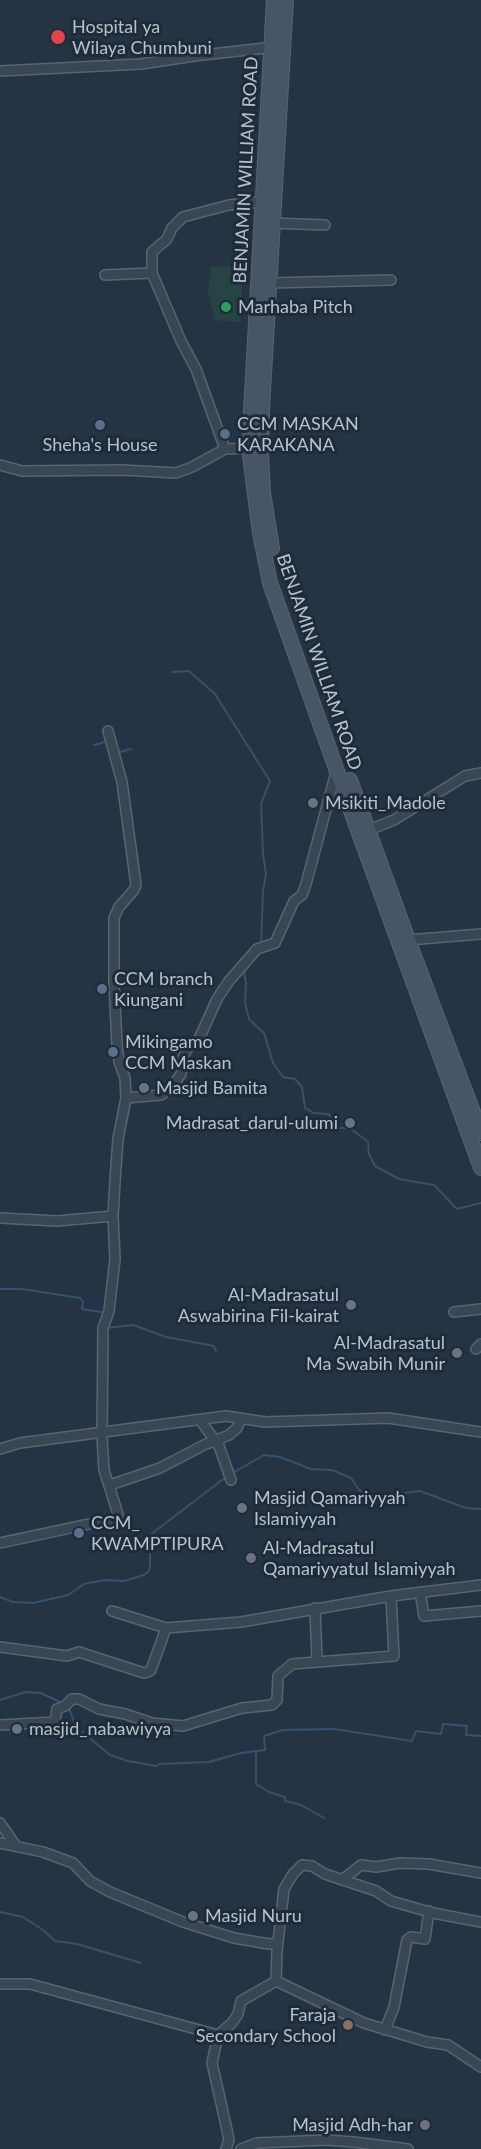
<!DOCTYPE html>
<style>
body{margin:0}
canvas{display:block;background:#253444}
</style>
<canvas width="481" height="2149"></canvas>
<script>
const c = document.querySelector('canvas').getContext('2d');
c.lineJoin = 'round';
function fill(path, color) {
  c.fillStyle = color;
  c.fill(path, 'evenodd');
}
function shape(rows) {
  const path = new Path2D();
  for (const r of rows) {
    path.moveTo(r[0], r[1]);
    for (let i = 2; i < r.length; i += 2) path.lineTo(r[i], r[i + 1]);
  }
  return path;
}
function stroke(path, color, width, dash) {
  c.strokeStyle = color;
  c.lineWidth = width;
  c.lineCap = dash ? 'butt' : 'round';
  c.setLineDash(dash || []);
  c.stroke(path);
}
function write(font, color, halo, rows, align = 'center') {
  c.font = font + ' Lato,sans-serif';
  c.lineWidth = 6;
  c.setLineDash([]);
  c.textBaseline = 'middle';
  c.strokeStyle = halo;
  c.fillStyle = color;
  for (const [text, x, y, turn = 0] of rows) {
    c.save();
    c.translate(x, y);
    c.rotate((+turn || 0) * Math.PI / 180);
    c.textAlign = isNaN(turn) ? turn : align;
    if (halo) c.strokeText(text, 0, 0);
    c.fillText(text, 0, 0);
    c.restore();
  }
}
const green = shape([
 [243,266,240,322,215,320,208,293,211,267]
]);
const stream = shape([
 [172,672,189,671,215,694,270,781,261,804,263,854,266,874,263,891,261,945],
 [94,745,108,741],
 [117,753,131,749],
 [249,964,244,972,246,983,245,1003,249,1019,264,1033,273,1063,283,1077,295,1079,302,1087,305,1108,314,1113,329,1114,335,1128,350,1128,368,1142,369,1154,375,1166,399,1179,434,1185,457,1209,481,1203],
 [0,1289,22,1289,80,1298,83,1302,82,1309,107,1313],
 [106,1328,133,1325,166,1337,214,1346,216,1351],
 [231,1474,264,1455,280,1457,311,1469,332,1470,351,1478,360,1491,369,1494,380,1496,420,1491,466,1508,481,1509],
 [0,1597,13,1602,33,1603,68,1595,84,1584,104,1580,124,1581,144,1575,148,1572,150,1568,150,1535,226,1477],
 [0,1700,26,1692,41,1693,62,1703],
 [69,1708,76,1727,110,1755,128,1761,156,1766,159,1764,209,1762,241,1753,265,1750,264,1736,283,1730,334,1729,412,1741,416,1731,441,1734,443,1724,467,1726,466,1735,481,1736],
 [256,1752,256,1784,269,1792,285,1797,285,1801,301,1805,324,1818],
 [0,1912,23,1917,43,1930,55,1941,77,1944,141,1963]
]);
const street = shape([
 [0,71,141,64,194,56,274,47],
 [272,223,325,225],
 [105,275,152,273],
 [269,283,391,280],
 [225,449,196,369,181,341,152,273,152,252,167,239,172,228,183,217,229,205,262,202],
 [0,465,22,471,122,470,176,473,192,467,225,449,249,448],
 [364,832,394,820,465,776,481,773],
 [408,940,481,934],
 [126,1098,161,1095,171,1088,181,1074,183,1057,187,1049,199,1039,217,999,229,981,257,949,275,943,294,901,302,895,306,884,336,772],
 [0,1218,57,1221,113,1216],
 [454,1312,481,1309],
 [476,1349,481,1344],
 [200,1420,219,1446,231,1480],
 [0,1449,20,1443,226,1416,265,1422,388,1418,481,1432],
 [110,1485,160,1468,204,1445,229,1435,237,1428,241,1419],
 [0,1543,117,1518,118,1514,104,1470,102,1436,103,1328,109,1311,115,1259,113,1216,115,1181,118,1139,126,1098,125,1078,119,1062,117,1044,114,984,114,918,119,907,134,890,136,885,122,782,108,731],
 [420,1592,424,1616,481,1611],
 [315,1608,317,1661],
 [112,1611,166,1628,241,1622,391,1596],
 [0,1647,67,1656,79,1652,144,1673,148,1672,151,1670,166,1628],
 [0,1725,55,1722,57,1709,65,1706,72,1699,79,1699,99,1709,125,1714,152,1723,183,1726,242,1708,272,1705,277,1700,278,1676,292,1664,394,1656,391,1596,481,1585],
 [0,1823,16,1846],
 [0,1843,43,1852,73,1863,90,1881,110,1892,183,1922,234,1938,269,1944,278,1943],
 [342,1880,361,1865,376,1867,400,1863,429,1864,481,1873],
 [276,1981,364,2023,427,2042,448,2045,481,2067],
 [0,1984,30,1984,218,2035],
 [385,2030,394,2007,407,1940,411,1937,425,1939,429,1911],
 [226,2149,229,2140,227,2130,212,2063,218,2035,232,2023,238,2014,241,2001,276,1981,277,1951,284,1889,293,1874,302,1865,312,1866,325,1874,376,1891,391,1901,433,1913,481,1922],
 [241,2149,257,2143,326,2140,353,2142,408,2149]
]);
const secondary = shape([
 [274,0,249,448,260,533,270,583,359,833,481,1168],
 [272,548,263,493,261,454,262,408,286,0],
 [350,780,408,940,481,1133]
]);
const markers = [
 [58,37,8,"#e0444e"],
 [226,307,6,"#2e9e5b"],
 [100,425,6,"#5c6f8a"],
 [225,434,6,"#5c6f8a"],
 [313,803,6,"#6b7280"],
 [102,989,6,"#5c6f8a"],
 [113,1052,6,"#5c6f8a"],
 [144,1088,6,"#6b7280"],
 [350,1123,6,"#6b7280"],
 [351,1305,6,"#6b7280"],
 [457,1353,6,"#6b7280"],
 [242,1508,6,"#6b7280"],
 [79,1533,6,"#5c6f8a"],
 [251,1558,6,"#6b7280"],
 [17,1729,6,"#6b7280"],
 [193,1916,6,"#6b7280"],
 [348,2025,6,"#8d6e63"],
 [425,2125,6,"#6b7280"]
];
const poiNames = [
 ["Hospital ya",72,27],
 ["Wilaya Chumbuni",72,48],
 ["Marhaba Pitch",238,307],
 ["CCM MASKAN",237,424],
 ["KARAKANA",237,445],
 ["Sheha's House",100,445,"center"],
 ["Msikiti_Madole",325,803],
 ["CCM branch",114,979],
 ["Kiungani",114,1000],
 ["Mikingamo",125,1042],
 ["CCM Maskan",125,1063],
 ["Masjid Bamita",156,1088],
 ["Madrasat_darul-ulumi",338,1123,"right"],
 ["Al-Madrasatul",339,1295,"right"],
 ["Aswabirina Fil-kairat",339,1316,"right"],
 ["Al-Madrasatul",445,1343,"right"],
 ["Ma Swabih Munir",445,1364,"right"],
 ["Masjid Qamariyyah",254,1498],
 ["Islamiyyah",254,1519],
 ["CCM_",91,1523],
 ["KWAMPTIPURA",91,1544],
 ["Al-Madrasatul",263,1548],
 ["Qamariyyatul Islamiyyah",263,1569],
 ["masjid_nabawiyya",29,1729],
 ["Masjid Nuru",205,1916],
 ["Faraja",336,2015,"right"],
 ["Secondary School",336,2036,"right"],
 ["Masjid Adh-har",413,2125,"right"]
];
const streetNames = [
 ["BENJAMIN WILLIAM ROAD",246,170,-87],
 ["BENJAMIN WILLIAM ROAD",319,662,71]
];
fill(green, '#274445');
stroke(stream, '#37516c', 2);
stroke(street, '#586471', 12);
stroke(secondary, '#586471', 16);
stroke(street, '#394654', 9);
stroke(secondary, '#475567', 14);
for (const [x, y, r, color] of markers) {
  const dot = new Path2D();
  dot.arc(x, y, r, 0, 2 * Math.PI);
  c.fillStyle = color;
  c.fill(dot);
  stroke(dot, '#1e2b39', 2);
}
write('18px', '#b7c1cd', '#1e2b39', poiNames, 'left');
write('18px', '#b7c1cd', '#1e2b39', streetNames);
</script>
